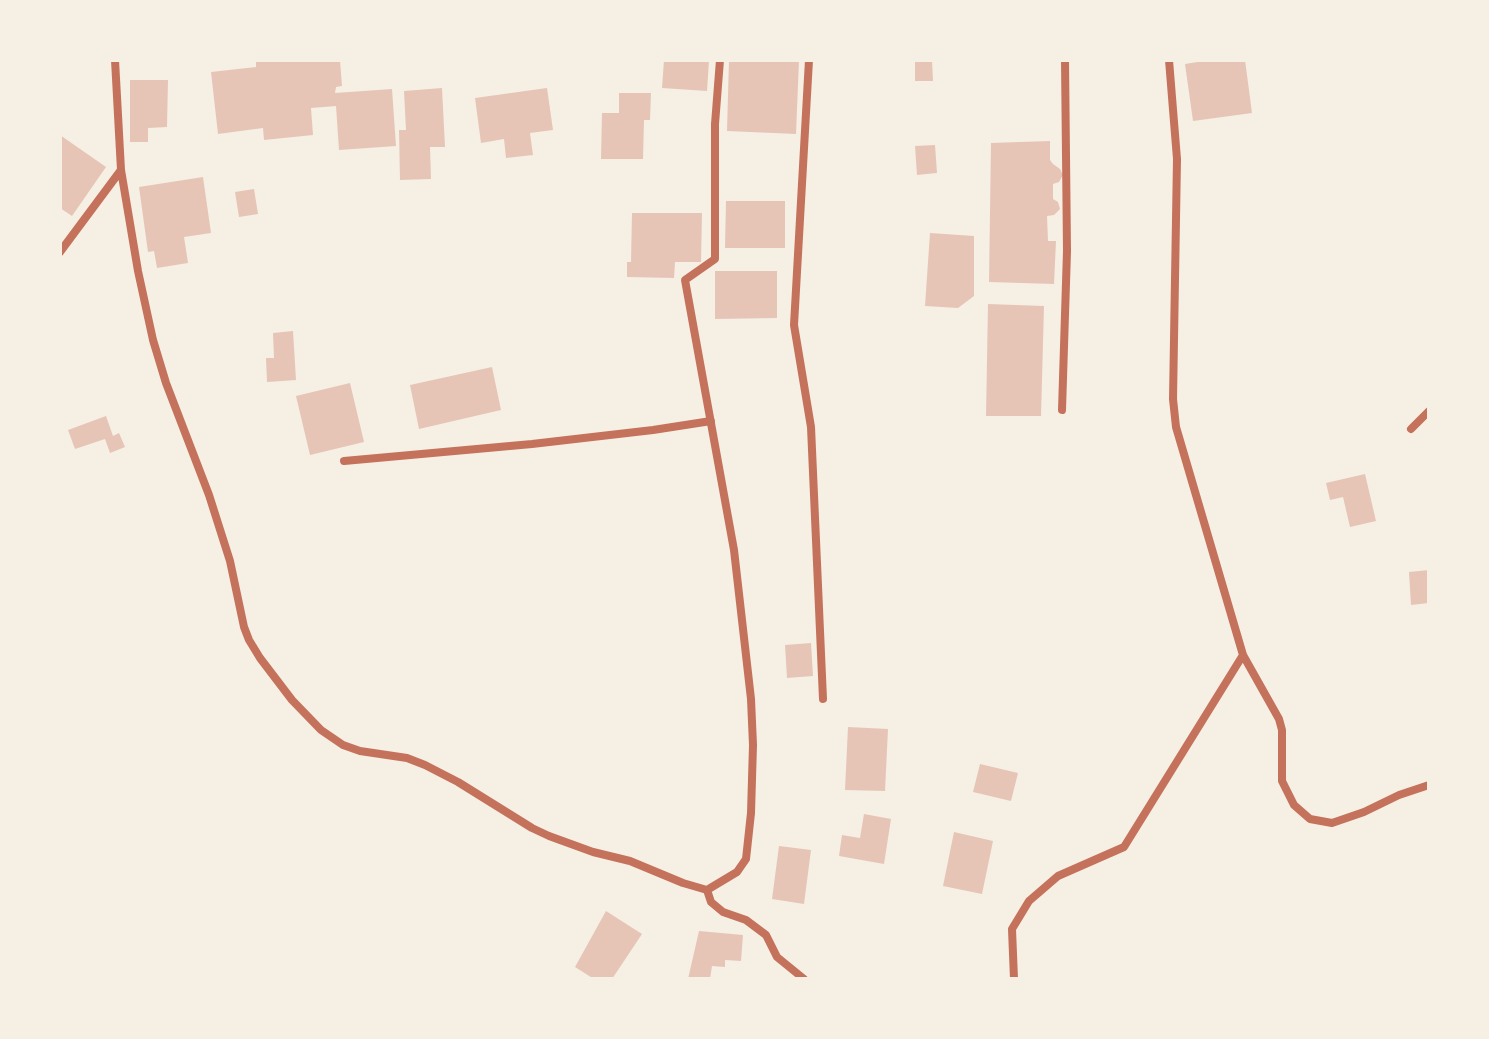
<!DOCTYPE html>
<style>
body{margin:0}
#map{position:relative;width:1489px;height:1039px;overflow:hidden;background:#f6efe4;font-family:"PT Serif",serif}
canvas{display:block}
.frame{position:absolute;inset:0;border:62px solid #f6efe4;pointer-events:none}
</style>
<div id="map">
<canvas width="1489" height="1039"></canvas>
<div class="frame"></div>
</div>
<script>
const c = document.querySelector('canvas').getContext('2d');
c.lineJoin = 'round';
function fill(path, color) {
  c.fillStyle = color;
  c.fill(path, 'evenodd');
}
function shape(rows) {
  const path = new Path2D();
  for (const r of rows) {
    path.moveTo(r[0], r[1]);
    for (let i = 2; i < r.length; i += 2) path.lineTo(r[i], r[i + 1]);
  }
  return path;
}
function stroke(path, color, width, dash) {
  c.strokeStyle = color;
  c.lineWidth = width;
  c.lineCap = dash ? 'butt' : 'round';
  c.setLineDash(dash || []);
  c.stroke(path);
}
const building = shape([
 [256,60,340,60,342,86,336,87,335,93,392,89,396,146,339,150,336,106,311,108,313,135,264,140,263,128,218,134,211,72,256,67],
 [664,60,709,60,707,91,662,88],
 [729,60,799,60,796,134,727,131],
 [915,60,932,60,933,81,915,81],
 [1210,60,1245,60,1252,113,1193,121,1185,64],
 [130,80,168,80,167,127,148,128,148,142,130,142],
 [442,88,445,147,430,147,431,179,400,180,399,130,406,130,404,91],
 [547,88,553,130,530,133,533,155,506,158,504,139,481,143,475,98],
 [619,93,651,93,650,120,644,120,643,159,601,159,602,113,619,113],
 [60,135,106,167,72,216,60,208],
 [1050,141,1050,160,1053,164,1060,169,1063,175,1059,182,1053,184,1053,199,1058,202,1060,209,1054,215,1047,216,1048,241,1056,241,1054,284,989,282,991,143],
 [935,145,937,173,917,175,915,146],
 [203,177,211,233,184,237,188,263,157,268,154,251,148,252,139,187],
 [254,189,258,214,239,217,235,192],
 [726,201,785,201,785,248,725,248],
 [632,213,702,213,701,262,675,262,674,278,627,277,627,262,631,262],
 [930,233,974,236,974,296,958,308,925,306],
 [715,271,777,271,777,318,715,319],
 [988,304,1044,306,1041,416,986,416],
 [293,331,296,380,267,382,266,358,274,358,273,333],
 [492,367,501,410,419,429,410,385],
 [350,383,364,442,310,455,296,396],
 [106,416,113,436,119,433,125,447,110,453,105,439,75,449,68,430],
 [1365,474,1376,521,1350,527,1343,497,1330,500,1326,483],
 [1429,570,1429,603,1411,605,1409,572],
 [811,643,813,676,787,678,785,645],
 [848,727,888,729,885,791,845,790],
 [980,764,1018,773,1011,801,973,792],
 [864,814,891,819,884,864,839,856,842,835,860,838],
 [954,832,993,841,982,894,943,886],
 [779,846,811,850,804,904,772,899],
 [606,911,642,934,612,979,594,979,575,967],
 [699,931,743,935,741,961,725,960,725,967,712,966,710,979,688,979]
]);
const minor = shape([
 [809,60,794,325,811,427,823,699],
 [1169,60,1177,159,1173,399,1176,427,1243,655,1279,719,1282,730,1282,781,1294,805,1310,819,1332,823,1364,812,1399,795,1429,785],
 [121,170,138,271,153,340,166,383,209,495,230,561,244,627,249,640,260,658,292,700,321,730,343,745,360,751,407,758,425,765,458,782,532,828,549,836,593,852,630,861,683,883,707,890,737,872,746,859,751,813,753,745,751,699,734,550,685,280,715,259,715,124,720,60],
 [60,252,121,170,115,60],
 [1062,410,1067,251,1065,60],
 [1411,429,1429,411],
 [344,461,532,444,653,430,711,421],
 [707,890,711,902,723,912,746,920,766,935,777,957,804,979],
 [1014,979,1012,929,1029,901,1058,876,1124,847,1243,655]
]);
fill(building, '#e6c5b7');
stroke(minor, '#c5725c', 8);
</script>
